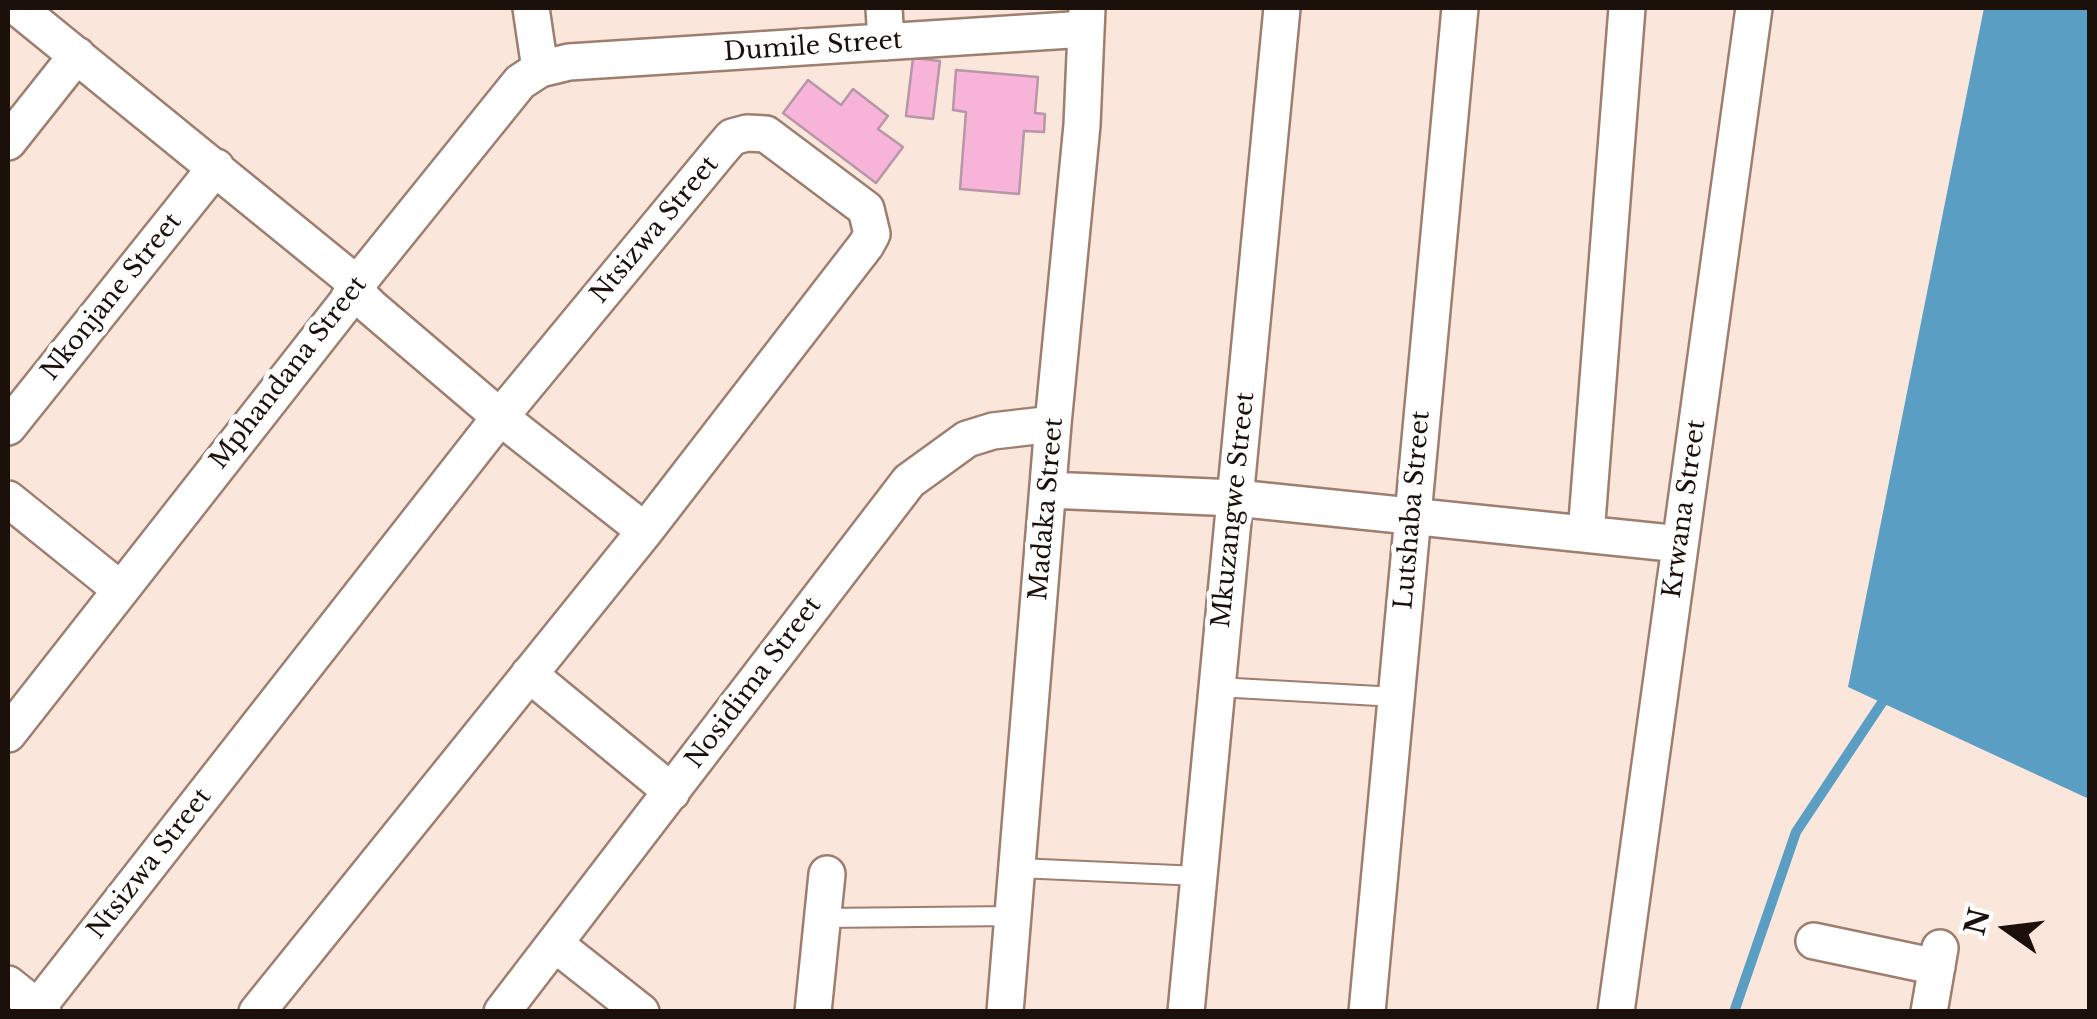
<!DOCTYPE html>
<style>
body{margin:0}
#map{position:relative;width:2097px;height:1019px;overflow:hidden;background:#fbe6dc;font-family:"Libre Baskerville",serif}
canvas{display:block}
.frame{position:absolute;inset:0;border:10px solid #1b100a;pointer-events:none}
.north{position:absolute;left:1957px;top:879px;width:100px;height:100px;-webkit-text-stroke:8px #fff;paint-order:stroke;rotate:284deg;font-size:28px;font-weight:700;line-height:40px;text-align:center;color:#1b100a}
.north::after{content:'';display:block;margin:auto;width:35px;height:45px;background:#1b100a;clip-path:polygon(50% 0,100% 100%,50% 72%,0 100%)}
</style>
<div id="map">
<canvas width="2097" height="1019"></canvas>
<div class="frame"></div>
<div class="north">N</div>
</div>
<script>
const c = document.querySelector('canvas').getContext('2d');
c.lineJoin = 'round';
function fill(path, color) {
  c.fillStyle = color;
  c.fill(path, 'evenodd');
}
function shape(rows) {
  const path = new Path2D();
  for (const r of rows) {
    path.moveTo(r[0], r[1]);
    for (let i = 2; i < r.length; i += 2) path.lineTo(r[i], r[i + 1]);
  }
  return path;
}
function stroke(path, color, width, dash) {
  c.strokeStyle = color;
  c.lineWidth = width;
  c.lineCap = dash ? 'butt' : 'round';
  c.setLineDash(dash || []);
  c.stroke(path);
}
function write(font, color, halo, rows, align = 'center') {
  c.font = font + ' "Libre Baskerville",serif';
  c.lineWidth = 10;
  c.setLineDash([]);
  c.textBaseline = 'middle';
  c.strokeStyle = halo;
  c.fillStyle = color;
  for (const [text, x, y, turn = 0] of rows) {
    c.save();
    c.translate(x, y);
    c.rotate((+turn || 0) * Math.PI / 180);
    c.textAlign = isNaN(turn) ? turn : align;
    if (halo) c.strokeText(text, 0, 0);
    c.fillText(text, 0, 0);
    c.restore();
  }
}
const water = shape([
 [1984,8,2089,8,2089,799,1848,687]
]);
const stream = shape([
 [1734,1012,1796,832,1889,692]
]);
const building = shape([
 [913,58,940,61,933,119,906,116,913,58],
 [956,70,1038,77,1035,113,1045,114,1044,132,1024,131,1019,194,960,189,966,112,953,110,956,70],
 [808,80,841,105,853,89,888,116,878,129,903,147,876,183,783,113,808,80]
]);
const service = shape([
 [1217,687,1396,697],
 [1018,868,1199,876],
 [823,918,1014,916]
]);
const minor = shape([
 [18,8,357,284,362,298,371,307,500,417,645,531],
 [531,8,540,69],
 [884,8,886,42],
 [8,142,77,55],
 [8,427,216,167],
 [1048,490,1236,498,1680,544],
 [8,499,121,590],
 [1586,534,1627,8],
 [529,674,672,792],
 [8,734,346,303,357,284,520,82,540,69,569,62,1086,29],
 [1814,941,1937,967],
 [555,944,641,1012],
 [8,984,43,1012],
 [34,1012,500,417,720,151,732,137,747,133,766,134,866,209,872,234,866,245,645,531,257,1012],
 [502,1012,909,481,967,439,993,431,1053,424],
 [813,1012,827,874],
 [1005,1012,1053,424,1082,125,1087,8],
 [1186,1012,1282,8],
 [1367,1012,1460,8],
 [1616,1012,1754,8],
 [1929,1012,1940,948]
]);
const streetNames = [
 ["Dumile Street",813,47,-4],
 ["Ntsizwa Street",655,230,-50],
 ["Nkonjane Street",112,297,-51],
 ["Mphandana Street",289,373,-52],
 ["Madaka Street",1047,509,-85],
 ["Krwana Street",1685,509,-82],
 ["Mkuzangwe Street",1234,510,-84],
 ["Lutshaba Street",1413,510,-85],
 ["Nosidima Street",754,683,-53],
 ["Ntsizwa Street",150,864,-52]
];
fill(water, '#5a9ec4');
stroke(stream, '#5a9ec4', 10);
fill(building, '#f7b4d8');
stroke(building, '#b696a7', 2.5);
stroke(service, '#9d7e6f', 22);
stroke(minor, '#9d7e6f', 40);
stroke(service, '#fff', 18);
stroke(minor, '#fff', 35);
write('25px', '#1b100a', '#fff', streetNames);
</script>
